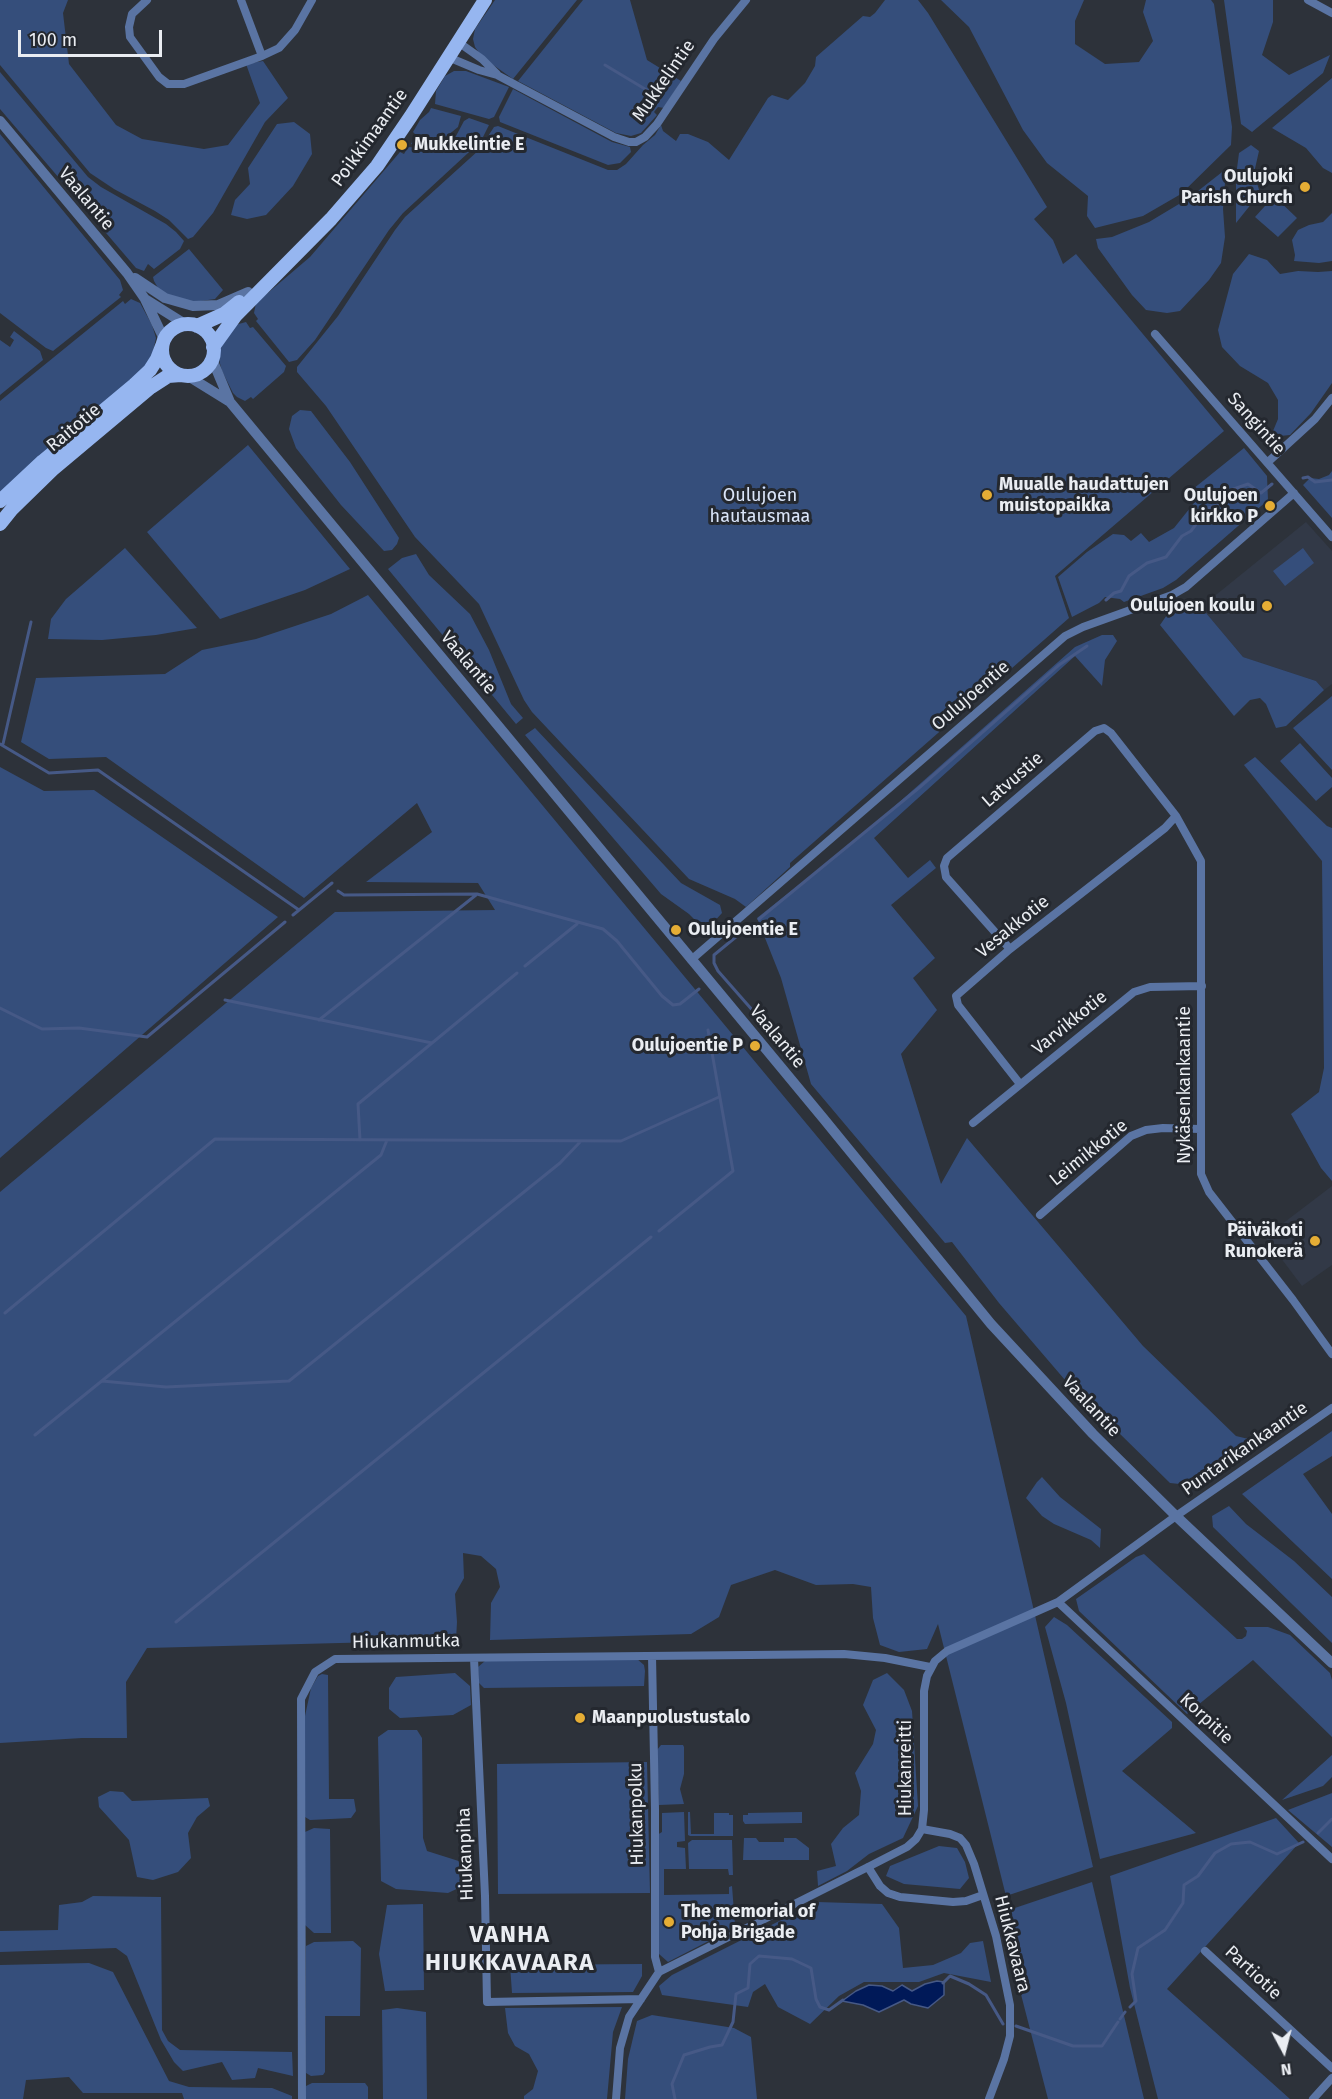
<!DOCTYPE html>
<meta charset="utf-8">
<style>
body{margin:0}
#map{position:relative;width:1332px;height:2099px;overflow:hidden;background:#2d323a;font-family:"Fira Sans",sans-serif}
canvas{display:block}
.north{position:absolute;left:1254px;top:2021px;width:60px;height:60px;-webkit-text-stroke:4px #24282f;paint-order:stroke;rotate:173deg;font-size:16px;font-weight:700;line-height:24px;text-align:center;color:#eaedf2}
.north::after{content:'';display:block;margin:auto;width:21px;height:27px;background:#eaedf2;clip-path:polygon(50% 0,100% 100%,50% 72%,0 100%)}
.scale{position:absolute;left:18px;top:30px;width:144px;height:27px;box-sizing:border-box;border:3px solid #eaedf2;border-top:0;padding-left:8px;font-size:18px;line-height:21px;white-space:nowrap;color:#eaedf2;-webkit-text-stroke:4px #24282f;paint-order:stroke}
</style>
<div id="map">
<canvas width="1332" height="2099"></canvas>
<div class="north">N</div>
<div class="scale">100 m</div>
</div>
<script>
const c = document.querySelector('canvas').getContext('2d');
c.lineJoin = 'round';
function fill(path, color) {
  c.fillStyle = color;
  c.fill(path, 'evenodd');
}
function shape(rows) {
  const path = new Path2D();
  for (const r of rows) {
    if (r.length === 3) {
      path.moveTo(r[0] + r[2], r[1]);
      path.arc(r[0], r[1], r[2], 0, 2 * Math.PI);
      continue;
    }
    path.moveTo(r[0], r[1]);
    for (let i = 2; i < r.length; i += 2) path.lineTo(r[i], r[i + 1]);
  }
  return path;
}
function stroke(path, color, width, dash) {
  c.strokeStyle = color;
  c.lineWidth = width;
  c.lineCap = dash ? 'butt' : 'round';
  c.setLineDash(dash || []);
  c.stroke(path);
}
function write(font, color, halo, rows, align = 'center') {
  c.font = font + ' "Fira Sans",sans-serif';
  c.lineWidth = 6;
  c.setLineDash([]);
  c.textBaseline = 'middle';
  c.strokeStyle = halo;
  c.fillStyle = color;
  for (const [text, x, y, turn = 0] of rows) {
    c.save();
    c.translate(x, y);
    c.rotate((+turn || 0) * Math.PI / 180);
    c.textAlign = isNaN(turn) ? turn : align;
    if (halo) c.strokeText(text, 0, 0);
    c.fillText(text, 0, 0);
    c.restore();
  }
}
const built = shape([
 [1306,522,1332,551,1332,684,1324,690,1316,681,1243,657,1201,607],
 [1332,1186,1332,1265,1302,1286,1265,1237]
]);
const green = shape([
 [0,0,68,0,63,13,69,64,116,125,142,139,204,149,228,145,260,103,246,64,263,61,288,98,265,122,213,213,193,237,188,239,169,220,155,211,114,189,90,173,0,65],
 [495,0,577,0,513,79,482,57,475,47,473,39,475,29],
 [583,0,630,0,647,60,681,81,664,108,658,107,654,112,657,115,641,133,631,136,616,133,518,81],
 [885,0,918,0,928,13,1047,207,1034,219,1053,240,1063,264,1076,254,1224,431,1055,576,1069,618,790,863,790,867,746,907,735,899,689,879,532,712,524,700,479,604,415,537,326,406,297,372,297,367,338,316,395,230,405,217,479,150,494,127,498,126,608,170,617,170,626,164,643,145,655,135,661,125,663,131,676,141,680,134,688,134,708,142,729,160,768,98,772,95,788,100,805,83,815,66,816,57,863,16,870,17,875,13],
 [941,0,1084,0,1075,21,1075,44,1105,64,1139,62,1153,41,1143,12,1146,0,1211,0,1214,4,1232,127,1231,145,1181,194,1143,216,1095,228,1087,216,1088,196,1047,163,1023,130,969,27],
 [1224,0,1273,0,1273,22,1262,55,1289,75,1330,55,1323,73,1252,132,1241,124],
 [454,71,466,71,509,87,494,117,489,119,435,104,436,91,445,76],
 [0,72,88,177,101,187,166,224,176,232,184,241,180,249,154,269,148,264,144,271,136,268,0,109],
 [1332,78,1332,173,1323,168,1306,148,1272,128],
 [513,89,612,142,630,147,631,152,620,163,608,165,500,122,499,117],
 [431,108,461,116,458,127,447,136,417,145,411,144,416,135,413,132,420,120,429,112],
 [469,118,489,125,481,141,403,213,389,230,315,340,297,360,289,362,256,321,258,319,254,313,256,303,310,257,400,152,404,154,408,147,422,148,448,140,456,136,464,121],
 [294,122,310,134,312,154,293,186,266,215,247,219,231,215,235,200,250,184,248,168,277,124],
 [0,134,120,280,123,290,119,295,121,297,53,351,46,348,0,313],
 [1251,145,1259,151,1254,173,1260,193,1236,223,1236,176,1239,153],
 [1226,169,1223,209,1225,237,1221,263,1209,280,1180,311,1167,313,1146,310,1132,295,1098,248,1096,239,1112,237,1149,222,1189,198],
 [1274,196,1297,218,1278,237,1255,217],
 [1332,213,1332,261,1319,263,1294,261,1295,255,1292,240,1298,230,1309,225,1323,222],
 [189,249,223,290,215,299,194,302,166,294,158,288,154,281,153,277],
 [1249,254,1267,260,1280,274,1298,271,1318,272,1332,271,1332,383,1311,413,1290,435,1280,436,1273,431,1278,419,1278,400,1268,383,1240,366,1222,347,1218,330,1233,274],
 [131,299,140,303,152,325,156,338,152,356,146,367,0,498,0,401,123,301,125,304],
 [246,322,250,328,253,327,286,366,284,372,253,399,251,397,245,401,237,397,233,393,222,371,218,356,224,340,235,325],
 [14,331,40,351,43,360,0,395,0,340,10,347,14,340,10,337],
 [300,410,311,411,350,462,399,538,397,544,392,550,384,551,341,505,296,448,289,429,292,416],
 [248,445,350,569,305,590,220,619,147,532],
 [1244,448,1267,476,1268,500,1176,580,1163,588,1124,602,1120,599,1105,597,1099,603,1072,617,1058,577,1087,552,1113,534,1124,535,1131,541,1141,533,1149,542,1174,528,1194,503,1188,493],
 [1332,471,1332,518,1303,485,1310,478,1319,479,1329,475],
 [125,548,197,628,156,635,102,640,48,639,51,619,66,599],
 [1303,548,1314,563,1285,586,1273,571],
 [416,554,429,575,470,614,489,650,511,704,523,718,516,724,388,569,402,558],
 [368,595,966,1316,1093,1867,1006,1896,938,1624,927,1649,899,1652,880,1645,873,1618,871,1587,853,1584,816,1585,775,1570,731,1585,719,1617,691,1634,490,1640,491,1603,500,1587,496,1569,481,1556,463,1553,464,1578,455,1594,457,1622,456,1640,147,1648,126,1682,127,1738,82,1738,0,1743,0,1192,335,912,495,910,478,883,366,882,432,832,417,803,304,898,106,757,49,759,21,742,36,678,165,674,202,650,256,639,331,614],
 [1190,603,1201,607,1243,657,1316,681,1324,690,1286,726,1276,728,1266,704,1260,698,1250,700,1234,716,1160,625,1169,612],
 [1102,635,1113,635,1117,641,1105,660,1102,686,1075,656,874,838,908,878,930,860,936,868,891,905,935,958,913,978,937,1010,901,1054,941,1184,967,1138,1143,1346,1236,1436,1257,1441,1189,1485,1170,1483,1065,1380,999,1303,952,1242,945,1243,811,1084,781,978,757,918,862,835,1075,647],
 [1332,696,1332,770,1293,728],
 [535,728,681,883,720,905,722,913,711,925,698,923,689,914,661,894,525,735],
 [1300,743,1332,778,1332,787,1316,801,1280,761],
 [1255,757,1327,826,1332,828,1332,1181,1321,1168,1291,1114,1319,1092,1324,1068,1322,861,1244,765],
 [0,767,44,791,94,790,278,917,0,1158],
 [1332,1431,1332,1456,1303,1474,1332,1514,1332,1579,1242,1494],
 [1042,1477,1060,1497,1101,1529,1100,1548,1091,1540,1054,1524,1042,1516,1026,1498,1037,1482],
 [1229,1506,1246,1524,1294,1561,1332,1597,1332,1643,1213,1527,1212,1516],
 [1144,1554,1237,1639,1242,1639,1246,1636,1247,1631,1244,1627,1268,1627,1290,1635,1330,1673,1332,1680,1332,1737,1253,1660,1187,1714,1079,1611,1076,1599,1136,1557],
 [1054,1617,1067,1625,1172,1722,1172,1728,1122,1771,1196,1833,1100,1859,1066,1703,1045,1627],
 [637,1659,644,1665,645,1671,644,1686,484,1688,479,1683,478,1667,485,1661],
 [455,1673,470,1686,471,1705,453,1715,400,1718,389,1709,389,1688,396,1677],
 [887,1673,904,1690,912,1711,918,1806,903,1838,869,1854,847,1871,818,1886,817,1871,836,1866,831,1844,843,1828,859,1815,861,1791,855,1773,873,1744,876,1730,863,1705,873,1680],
 [322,1674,328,1675,329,1799,354,1799,356,1811,351,1818,310,1820,305,1817,305,1716,311,1688,318,1676],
 [388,1730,417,1730,422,1738,423,1838,427,1851,465,1863,465,1885,448,1893,396,1889,381,1881,378,1737],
 [661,1745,683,1745,684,1747,684,1774,680,1789,684,1804,659,1805,657,1750],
 [1332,1755,1332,1777,1323,1786,1282,1800],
 [647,1762,650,1893,498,1894,497,1764],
 [110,1791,123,1792,132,1801,208,1798,210,1806,197,1817,188,1833,191,1858,178,1872,153,1880,137,1877,129,1840,99,1807,98,1797],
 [1332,1793,1332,1847,1288,1810],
 [684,1812,685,1841,677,1842,677,1847,685,1848,686,1869,664,1869,664,1895,729,1894,729,1887,732,1886,735,1925,734,1928,668,1962,659,1954,657,1835,662,1832,662,1813],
 [688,1812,690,1812,691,1834,714,1834,714,1813,729,1813,729,1815,733,1815,733,1836,690,1836,688,1835],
 [802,1812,802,1823,745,1824,743,1821,743,1815,748,1815,748,1813],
 [1276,1818,1299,1843,1167,1989,1290,2099,1158,2099,1130,1988,1110,1876],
 [314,1828,330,1829,331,1933,314,1933,305,1925,305,1832],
 [744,1838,756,1838,759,1842,784,1842,784,1838,796,1838,809,1848,809,1860,743,1860],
 [692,1840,732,1840,733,1875,729,1875,728,1869,689,1869,688,1843],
 [939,1846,957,1848,965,1862,969,1878,960,1889,904,1884,886,1876,890,1866],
 [1092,1882,1144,2099,1048,2099,1000,1913],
 [93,1896,161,1897,162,2030,168,2041,180,2050,292,2052,293,2076,258,2068,255,2078,232,2080,222,2062,183,2071,174,2062,161,2040,127,1956,116,1948,0,1952,0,1931,58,1930,59,1905,82,1902],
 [817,1902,882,1904,899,1928,903,1968,933,1965,961,1953,970,1943,983,1941,991,1982,944,1973,919,1982,864,1982,839,1996,810,2024,778,2007,765,1984,753,1992,748,2007,662,1995,659,1986,672,1975],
 [423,1904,424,1990,385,1991,379,1954,387,1905],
 [353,1941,361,1948,360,2016,325,2016,325,2072,323,2075,311,2076,306,2073,306,1946,314,1942],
 [89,1963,113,1972,169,2081,189,2087,272,2088,292,2096,292,2099,184,2099,182,2093,83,2093,69,2077,26,2080,23,2099,0,2099,0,1965],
 [642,1964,642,1976,633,1992,512,1993,510,1965],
 [622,2007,613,2032,607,2099,524,2099,524,2096,533,2089,538,2071,529,2054,515,2046,508,2033,505,2008],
 [397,2008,426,2012,427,2099,383,2099,382,2010],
 [652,2015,734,2028,751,2037,757,2099,625,2099,628,2059,637,2021],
 [312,2083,365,2083,368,2087,368,2099,306,2099,306,2086]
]);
const water = shape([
 [937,1981,944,1982,944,1995,928,2008,911,2004,904,2000,879,2012,863,2005,842,2001,856,1991,869,1985,882,1986,893,1991,902,1985,912,1991,925,1984,937,1981]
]);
const stream = shape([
 [605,65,660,98],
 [1303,478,1308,477,1315,482,1332,480],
 [1106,600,1114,593,1121,591,1129,576,1147,563,1166,557,1182,536,1191,531,1208,508,1221,504,1228,491,1248,484,1261,493,1272,484],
 [0,744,49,773,98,770,299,910],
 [3,744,31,622],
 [338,891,344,895,477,894,603,929,617,941,662,996,673,1005,680,1004,699,989],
 [293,915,332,883],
 [759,919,920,787,1059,665,1087,646],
 [748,927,714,955,714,963,718,971,761,1020],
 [525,966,577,924],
 [225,1000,432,1043],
 [0,1008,42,1029,79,1028,147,1037,285,922],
 [319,1020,476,895],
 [360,1140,358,1104,517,973],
 [659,1231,733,1171,708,1030],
 [5,1313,215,1139,621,1141,719,1097],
 [102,1381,166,1387,289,1381,560,1163,581,1141],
 [35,1435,381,1155,387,1140],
 [176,1622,651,1237],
 [1318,1833,1332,1819],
 [943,1983,950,1976,969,1984,986,1995,1003,2024],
 [1130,2007,1136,2001,1132,1974,1138,1948,1165,1930,1183,1903,1184,1885,1198,1876,1215,1853,1231,1844,1250,1842,1277,1854,1303,1842],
 [1120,2019,1125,2012],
 [1016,2026,1073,2046,1102,2046,1118,2022],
 [675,2099,672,2084,684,2055,710,2047,722,2045,733,2022,736,1994,748,1988,750,1964,759,1956,792,1959,811,1968,816,1999,820,2007,829,2010,843,2000]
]);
const minor = shape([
 [147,0,132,14,129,27,130,37,159,77,168,84,184,84,262,56,279,48,295,30,312,0],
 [241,0,262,56],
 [1308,0,1332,13],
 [458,42,482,59,497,74],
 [448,57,479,70,497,75,614,137,629,142,636,142,645,137,657,124,714,39,746,0],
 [1155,334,1332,537],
 [1268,462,1315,419,1332,398],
 [1010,949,946,877,944,866,947,858,1095,731,1104,728,1111,733,1176,816,1201,861,1201,1174,1209,1192,1293,1300,1332,1354],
 [691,960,1065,636,1083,627,1172,595,1186,587,1294,493],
 [1020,1084,958,1005,956,996,1010,949,1165,828,1176,816],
 [973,1123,1134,992,1150,987,1202,986],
 [1040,1215,1131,1136,1146,1130,1163,1128,1200,1129],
 [1058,1602,1332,1859],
 [652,1656,655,1809,655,1957,659,1972],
 [474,1658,485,1896,487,2002,641,1999],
 [922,1829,950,1834,960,1838,966,1845,974,1864,996,1936,1010,2005,1010,2036,1004,2059,989,2099],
 [868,1867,880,1886,888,1893,900,1897,953,1902,966,1901,983,1895],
 [1205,1951,1332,2068],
 [302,2099,301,1699,315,1672,335,1659,750,1655,844,1654,885,1658,930,1667],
 [616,2099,620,2048,629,2017,659,1972,868,1867,907,1847,916,1839,922,1829,924,1810,924,1691,927,1676,935,1661,947,1651,1058,1602,1176,1516,1332,1408],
 [1313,2099,1332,2078]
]);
const tertiary = shape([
 [0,121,127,273,145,299,164,339],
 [135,278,165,298,193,306,218,305,248,292],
 [145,299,185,324],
 [212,359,230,402,823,1118,991,1324,1093,1434,1176,1516,1332,1663],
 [188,376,230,402]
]);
const primary = shape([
 [188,350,26],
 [197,326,224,314,239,302],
 [213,347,236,315,331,219,377,166,411,116,485,0],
 [0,501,43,461,134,385,150,370,157,359,162,346],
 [0,524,12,509,52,470,151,387,168,376,181,375]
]);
const markers = [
 [402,145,6,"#e5ad35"],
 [1305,187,6,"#e5ad35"],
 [987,495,6,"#e5ad35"],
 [1270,506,6,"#e5ad35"],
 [1267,606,6,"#e5ad35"],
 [676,930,6,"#e5ad35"],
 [755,1046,6,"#e5ad35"],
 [1315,1241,6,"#e5ad35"],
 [580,1718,6,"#e5ad35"],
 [669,1922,6,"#e5ad35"]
];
const streetNames = [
 ["Mukkelintie",664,81,-55],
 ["Poikkimaantie",370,138,-54],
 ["Vaalantie",86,199,50],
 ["Sangintie",1256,424,48],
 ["Raitotie",74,428,-40],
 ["Vaalantie",468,663,50],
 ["Oulujoentie",971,696,-41],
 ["Latvustie",1013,780,-41],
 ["Vesakkotie",1013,927,-39],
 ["Varvikkotie",1070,1023,-39],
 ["Vaalantie",777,1037,50],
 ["Nykäsenkankaantie",1185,1085,-90],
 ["Leimikkotie",1089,1153,-39],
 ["Vaalantie",1091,1407,47],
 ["Puntarikankaantie",1245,1449,-35],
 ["Hiukanmutka",406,1642,-1],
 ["Korpitie",1206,1719,43],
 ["Hiukanreitti",906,1768,-90],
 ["Hiukanpolku",637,1814,-91],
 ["Hiukanpiha",466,1854,-92],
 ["Hiukkavaara",1012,1944,76],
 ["Partiotie",1253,1973,43]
];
const poiNames = [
 ["Mukkelintie E",414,145],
 ["Oulujoki",1293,177,"right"],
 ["Parish Church",1293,198,"right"],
 ["Muualle haudattujen",999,485],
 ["muistopaikka",999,506],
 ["Oulujoen",1258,496,"right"],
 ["kirkko P",1258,517,"right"],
 ["Oulujoen koulu",1255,606,"right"],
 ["Oulujoentie E",688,930],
 ["Oulujoentie P",743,1046,"right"],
 ["Päiväkoti",1303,1231,"right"],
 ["Runokerä",1303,1252,"right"],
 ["Maanpuolustustalo",592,1718],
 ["The memorial of",681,1912],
 ["Pohja Brigade",681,1933]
];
const parkNames = [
 ["Oulujoen",760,496],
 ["hautausmaa",760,517]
];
const districtNames = [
 ["VANHA",510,1935],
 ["HIUKKAVAARA",510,1963]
];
fill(built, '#323947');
fill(green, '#354e7b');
fill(water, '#001958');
stroke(water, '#465986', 1.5);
stroke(stream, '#465986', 3);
stroke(minor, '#5a74a3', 8);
stroke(tertiary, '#5a74a3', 10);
stroke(primary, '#96b6f0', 14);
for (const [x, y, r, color] of markers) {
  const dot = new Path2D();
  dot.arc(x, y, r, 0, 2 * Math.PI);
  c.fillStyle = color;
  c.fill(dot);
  stroke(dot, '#24282f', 2);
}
write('18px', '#eaedf2', '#24282f', streetNames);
write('bold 18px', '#eaedf2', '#24282f', poiNames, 'left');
write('18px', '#dae5f9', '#24282f', parkNames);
c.letterSpacing = '1.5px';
write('bold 24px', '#eaedf2', '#24282f', districtNames);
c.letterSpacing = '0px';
</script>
